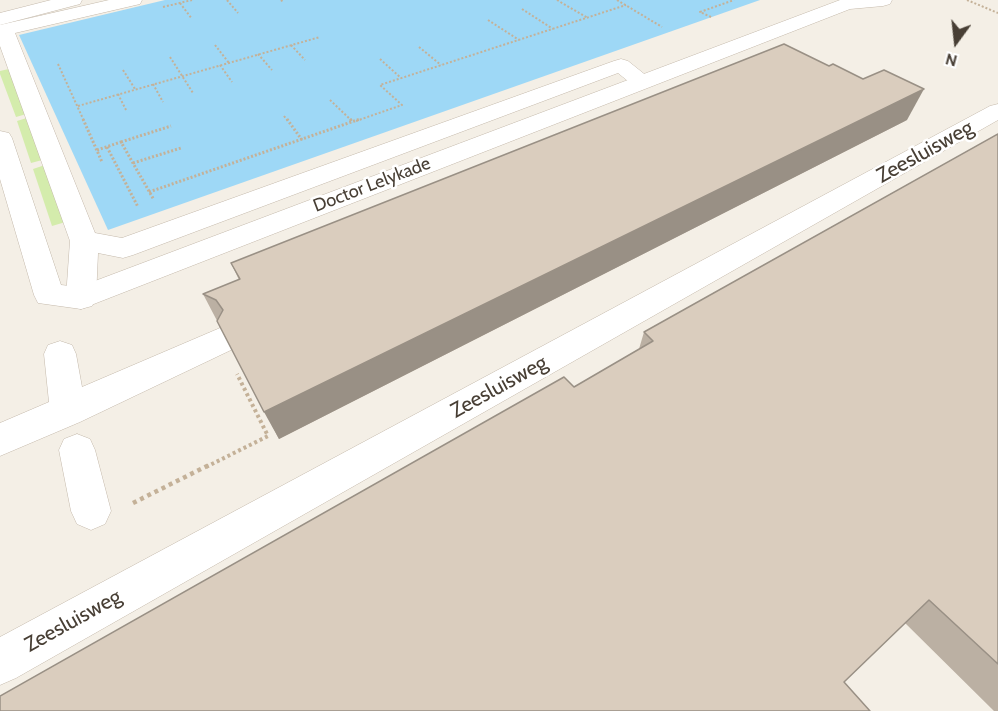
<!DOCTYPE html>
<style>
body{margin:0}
#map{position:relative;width:998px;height:711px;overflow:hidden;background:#f4efe6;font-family:Cabin,sans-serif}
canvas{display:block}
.north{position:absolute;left:926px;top:12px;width:60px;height:60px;-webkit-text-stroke:4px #fff;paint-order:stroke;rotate:195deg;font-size:16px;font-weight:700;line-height:24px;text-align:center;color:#483f35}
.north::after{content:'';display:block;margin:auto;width:21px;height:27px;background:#483f35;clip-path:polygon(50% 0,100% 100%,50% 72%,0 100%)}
</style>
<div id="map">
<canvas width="998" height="711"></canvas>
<div class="north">N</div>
</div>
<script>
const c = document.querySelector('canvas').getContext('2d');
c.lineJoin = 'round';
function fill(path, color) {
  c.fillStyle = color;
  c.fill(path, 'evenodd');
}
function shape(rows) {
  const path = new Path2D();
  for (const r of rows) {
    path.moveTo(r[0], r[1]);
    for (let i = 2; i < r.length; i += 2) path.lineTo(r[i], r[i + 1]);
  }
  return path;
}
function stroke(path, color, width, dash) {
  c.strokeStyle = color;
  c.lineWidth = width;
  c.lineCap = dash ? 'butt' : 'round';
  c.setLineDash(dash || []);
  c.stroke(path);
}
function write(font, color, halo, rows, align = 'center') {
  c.font = font + ' Cabin,sans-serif';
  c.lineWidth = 5;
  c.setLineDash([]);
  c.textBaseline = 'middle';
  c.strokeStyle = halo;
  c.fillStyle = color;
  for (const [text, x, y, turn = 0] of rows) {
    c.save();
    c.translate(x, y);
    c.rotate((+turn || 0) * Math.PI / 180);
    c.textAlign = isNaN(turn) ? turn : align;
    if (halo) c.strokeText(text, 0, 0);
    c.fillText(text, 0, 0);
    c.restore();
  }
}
const green = shape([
 [13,68,30,113,16,117,0,74,0,71],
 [30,117,46,159,31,163,17,121],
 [48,164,69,221,52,226,33,169]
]);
const water = shape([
 [165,0,760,0,108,230,19,35]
]);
const pathFar3 = shape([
 [227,0,238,13],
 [281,0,283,2],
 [557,0,588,18],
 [617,0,662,27],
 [967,0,998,13],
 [180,3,192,19],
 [163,7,192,0],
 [522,9,553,29],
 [711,17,700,12,734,0],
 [488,20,519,40],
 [215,45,229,63],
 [291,45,305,60],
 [419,47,441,65],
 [258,54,272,70],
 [170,57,193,93],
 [380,59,401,78],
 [58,64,84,121],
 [220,65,232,82],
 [123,70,135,89],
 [153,84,163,102],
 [118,94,126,110],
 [330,100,352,121],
 [78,106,320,37],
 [284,116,288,121],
 [356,121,402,105,380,85,626,5]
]);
const pathFar2 = shape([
 [83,119,102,162],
 [287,119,302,140],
 [350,119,353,122],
 [121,142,171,126],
 [107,147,138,207],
 [97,150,121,142,154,200],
 [133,163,181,148],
 [149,192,360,119]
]);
const pathFar1 = shape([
 [206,467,268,436,237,374]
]);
const path = shape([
 [133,503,209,465]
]);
const pedestrian = shape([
 [109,0,142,0,140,4,15,33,95,233,122,238,614,61,621,59,628,61,653,81,650,86,642,88,634,86,618,73,133,255,123,258,98,253,96,298,92,306,81,309,70,306,66,298,70,241,0,46,0,25,109,0],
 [220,328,231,332,236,341,231,350,80,422,0,456,0,423,49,402,44,354,48,345,60,341,72,345,76,354,82,387,220,328],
 [77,434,90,439,95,450,111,511,105,524,91,530,77,524,71,511,59,450,64,439,77,434]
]);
const minor = shape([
 [51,0,82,0,80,4,0,25,0,13,51,0],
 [840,0,892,0,890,4,883,6,850,9,81,309,38,303,34,295,0,179,0,131,9,133,12,138,61,285,79,287,840,0],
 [998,104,998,120,16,678,0,685,0,637,990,106,998,104]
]);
const wall = shape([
 [907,120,279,439,203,294,239,280,231,263],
 [998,134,998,711,994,711,905,623,844,682,574,387,639,349,644,332]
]);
const shadedWall = shape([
 [924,89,907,120,279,439,264,412]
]);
const building = shape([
 [784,44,829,66,833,64,863,79,884,70,924,89,264,412,217,321,223,310,216,300,203,294,240,279,231,263,784,44],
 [998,134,998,664,929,600,844,682,870,711,0,711,0,696,564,377,574,387,653,341,644,332,998,134]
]);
const farStreetnames = [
 ["Doctor Lelykade",372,185,-21]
];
const streetNames = [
 ["Zeesluisweg",925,152,-29],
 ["Zeesluisweg",499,387,-29],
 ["Zeesluisweg",73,621,-29]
];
fill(green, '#d4ecac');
fill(water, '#9ed8f6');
stroke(pedestrian, '#c4b9ab', 1);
stroke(minor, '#c4b9ab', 1);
stroke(pathFar3, '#c4b198', 2, [2, 2]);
stroke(pathFar2, '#c4b198', 3, [2, 2]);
stroke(pathFar1, '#c4b198', 4, [3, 3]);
stroke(path, '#c4b198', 4.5, [4, 4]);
fill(pedestrian, '#fff');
fill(minor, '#fff');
fill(wall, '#bbb0a3');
fill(shadedWall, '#999085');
fill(building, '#dacdbe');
stroke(building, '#999085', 1.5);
write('18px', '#483f35', '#fff', farStreetnames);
write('21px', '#483f35', '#fff', streetNames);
</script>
